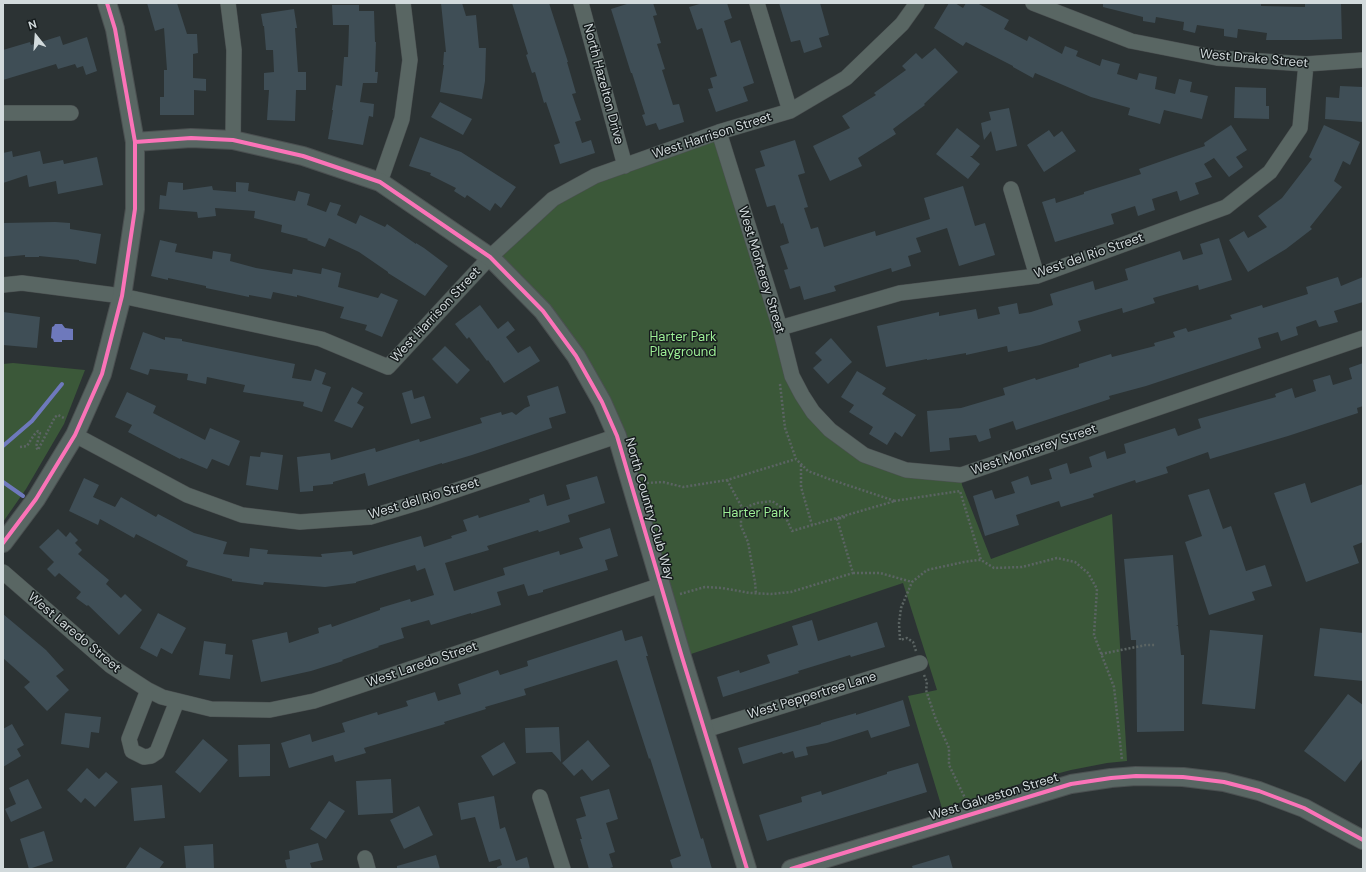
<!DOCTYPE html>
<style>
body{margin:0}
#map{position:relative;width:1366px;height:872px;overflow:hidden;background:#2c3334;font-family:"DM Sans",sans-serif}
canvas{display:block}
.frame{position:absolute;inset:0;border:4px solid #d2dadc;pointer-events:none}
.north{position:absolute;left:16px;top:16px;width:40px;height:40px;-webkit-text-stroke:3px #161c1d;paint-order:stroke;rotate:343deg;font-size:11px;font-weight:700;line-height:16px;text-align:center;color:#d2dadc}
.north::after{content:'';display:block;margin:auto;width:14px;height:18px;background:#d2dadc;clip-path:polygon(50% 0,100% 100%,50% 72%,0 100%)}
</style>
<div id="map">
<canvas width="1366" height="872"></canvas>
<div class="frame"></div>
<div class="north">N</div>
</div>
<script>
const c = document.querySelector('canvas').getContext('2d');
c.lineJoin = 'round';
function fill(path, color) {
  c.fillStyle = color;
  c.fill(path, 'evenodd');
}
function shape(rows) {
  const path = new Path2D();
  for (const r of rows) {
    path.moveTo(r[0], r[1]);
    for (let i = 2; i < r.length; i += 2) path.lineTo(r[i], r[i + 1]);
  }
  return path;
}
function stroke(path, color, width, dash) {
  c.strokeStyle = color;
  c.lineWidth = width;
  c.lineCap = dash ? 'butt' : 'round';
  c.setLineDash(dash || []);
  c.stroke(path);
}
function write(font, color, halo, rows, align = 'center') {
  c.font = font + ' "DM Sans",sans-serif';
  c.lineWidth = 3;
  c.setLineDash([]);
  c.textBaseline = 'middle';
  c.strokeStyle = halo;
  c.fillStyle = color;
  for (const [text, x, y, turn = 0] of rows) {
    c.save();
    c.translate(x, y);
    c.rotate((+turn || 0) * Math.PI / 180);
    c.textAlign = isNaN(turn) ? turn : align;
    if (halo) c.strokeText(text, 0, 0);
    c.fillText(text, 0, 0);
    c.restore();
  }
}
const green = shape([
 [719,132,802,395,864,455,961,475,962,485,991,559,1112,514,1127,761,1107,763,1071,770,1029,781,942,808,908,696,937,690,903,583,682,657,602,402,490,257,553,199],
 [13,363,85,370,64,424,26,489,3,522,3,364]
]);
const water = shape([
 [55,324,62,324,65,328,73,329,73,340,62,340,62,342,54,342,53,339,51,338,52,327,54,326]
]);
const stream = shape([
 [3,446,32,421,62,384],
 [3,482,23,496]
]);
const building = shape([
 [147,3,177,3,187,34,197,34,198,53,193,54,193,78,206,79,206,91,194,90,194,115,160,115,160,97,164,97,164,70,167,70,164,28,155,31],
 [441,3,462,3,466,16,476,15,479,48,486,48,485,81,482,99,440,92,444,65,443,65,444,52,446,52],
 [512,3,549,3,568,62,567,62,576,93,572,94,581,120,575,122,582,143,591,140,595,153,560,164,554,145,560,143,546,102,544,103,535,72,532,73,526,55,528,54],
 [630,3,653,3,657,15,653,16,661,43,657,44,665,69,662,70,673,105,679,104,684,122,659,130,656,123,646,126,642,115,645,114,632,73,631,73,611,9],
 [703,3,727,3,732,18,724,21,731,43,740,40,754,83,743,87,748,101,716,112,708,89,713,88,710,78,717,76,702,28,697,30,689,7],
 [779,3,820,3,829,35,819,38,822,47,804,53,800,40,791,42],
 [949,3,955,3,963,8,966,3,977,3,1009,20,1004,29,1027,41,1029,36,1062,54,1065,46,1078,51,1076,56,1100,66,1102,59,1120,64,1117,74,1137,80,1139,73,1157,77,1155,89,1175,94,1179,79,1192,82,1190,92,1208,96,1202,119,1164,110,1160,124,1128,115,1130,108,1091,97,1035,73,1033,78,1013,67,1013,66,966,42,963,46,934,28],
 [1103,3,1251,3,1261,4,1261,6,1305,7,1305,3,1341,3,1342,39,1310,40,1266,40,1267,33,1238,29,1237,38,1224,36,1224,29,1197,25,1195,33,1183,30,1184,22,1156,17,1155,23,1143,21,1143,17,1103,7],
 [332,5,359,5,359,11,374,11,375,42,376,42,375,72,378,72,377,83,363,83,360,102,374,104,373,117,369,116,363,145,328,139,333,110,332,110,336,85,342,86,344,57,348,57,349,25,333,25],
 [294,9,297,28,295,28,298,72,306,72,306,90,296,90,295,121,267,120,269,90,264,90,264,73,274,72,273,50,266,50,264,26,263,26,261,14],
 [60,36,63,45,87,37,97,71,86,75,83,66,77,68,75,64,58,69,56,64,3,80,3,50,30,42,31,45],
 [935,48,958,72,924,104,925,105,893,129,896,134,858,158,862,166,830,181,813,146,850,128,842,116,876,95,874,93,906,70,902,66,916,53,922,59],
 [1340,86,1363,87,1363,122,1325,119,1326,97,1339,98],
 [1235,87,1266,88,1266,106,1269,106,1269,119,1234,118],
 [440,102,472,119,463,135,431,117],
 [1009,108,1017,146,996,151,991,131,984,140,981,123,991,120,989,112],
 [1231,125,1247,150,1236,157,1243,167,1229,177,1214,158,1204,164,1212,177,1195,183,1199,194,1180,201,1177,191,1152,199,1155,210,1138,216,1135,206,1111,214,1114,224,1055,242,1042,202,1055,198,1056,203,1084,194,1084,192,1141,174,1139,169,1205,146,1204,143],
 [1324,125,1360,142,1350,165,1343,161,1334,181,1342,187,1310,227,1312,229,1286,249,1248,272,1229,240,1244,231,1248,238,1267,227,1258,216,1282,198,1312,159,1309,157],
 [957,128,980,146,972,156,970,156,980,164,968,179,936,154],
 [1049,130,1054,137,1062,131,1076,151,1044,172,1027,145],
 [420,137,461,152,516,187,501,208,495,203,490,211,467,195,465,198,454,191,456,188,430,175,431,173,409,166],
 [795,140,805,173,798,175,808,207,804,208,811,229,818,227,824,247,875,231,876,236,930,219,924,198,963,186,975,226,985,223,995,255,959,266,947,228,916,238,921,252,908,256,911,266,892,272,891,268,834,286,836,291,804,300,800,286,790,289,784,270,788,269,780,246,789,243,783,223,781,224,775,205,767,207,755,169,765,166,760,151],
 [12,151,13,157,40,151,43,164,63,160,64,164,97,157,103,185,58,194,56,181,29,187,27,175,3,183,3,153],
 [168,182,183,183,183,190,212,186,213,190,236,192,236,182,249,183,248,191,295,201,298,191,310,194,307,205,326,212,330,202,341,205,337,215,356,224,360,215,385,227,387,224,416,244,416,243,424,248,448,266,425,296,388,273,388,272,359,252,329,238,325,247,307,240,308,239,281,232,282,225,254,218,255,211,215,208,216,216,198,218,197,212,159,209,160,195,166,196],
 [55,222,70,223,70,229,101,234,96,264,79,261,79,260,39,256,39,257,25,257,25,255,3,257,3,223],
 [1219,238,1232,280,1199,290,1198,285,1153,298,1155,303,1123,313,1122,308,1078,321,1081,331,1040,345,1008,352,1007,346,966,355,966,353,927,360,927,359,886,367,877,326,939,312,939,316,976,309,978,319,1000,314,998,307,1017,303,1019,314,1031,312,1053,305,1050,294,1093,281,1095,290,1128,280,1125,269,1180,251,1183,260,1203,254,1200,244],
 [160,240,177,244,175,252,212,259,213,251,231,254,230,261,256,268,292,274,293,269,321,274,322,268,341,273,338,287,378,298,381,293,398,300,382,337,365,330,367,325,340,318,344,307,297,295,297,297,273,292,271,299,249,295,249,297,206,288,206,286,168,278,168,280,151,276],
 [1338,277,1341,286,1363,277,1363,302,1334,311,1338,322,1319,327,1316,320,1296,327,1298,335,1281,341,1278,332,1258,338,1261,348,1146,386,1109,396,1110,399,1016,430,1013,421,989,429,991,438,979,442,976,435,949,438,950,450,930,452,927,411,961,408,1005,395,1003,388,1035,378,1036,380,1079,367,1079,364,1111,354,1112,357,1155,346,1154,343,1175,337,1173,332,1186,328,1188,332,1232,319,1230,315,1262,305,1263,308,1308,294,1306,287],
 [480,305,498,329,508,321,515,330,506,337,518,353,530,346,540,361,504,383,488,360,487,361,469,337,467,339,455,324],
 [3,312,40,317,37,348,3,345],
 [143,332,165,340,165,337,182,339,182,341,295,364,292,378,311,381,315,369,326,373,322,384,331,387,322,412,303,406,304,402,243,392,245,385,207,377,206,384,187,380,188,374,150,369,148,375,130,369],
 [831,338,852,362,828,384,813,368,822,360,815,353],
 [445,346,470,370,457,384,432,359],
 [1363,363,1363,406,1357,408,1358,413,1288,436,1210,459,1208,452,1166,467,1168,473,1136,483,1135,480,1093,494,1094,497,1061,507,1059,501,1016,515,1019,525,985,536,973,496,992,490,995,499,1015,493,1011,482,1028,476,1031,485,1052,479,1049,469,1067,463,1070,474,1092,467,1089,457,1105,451,1107,459,1126,453,1124,444,1175,428,1178,436,1201,428,1198,419,1276,397,1275,394,1292,388,1295,398,1316,391,1313,380,1330,375,1333,385,1352,379,1349,368],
 [857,371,886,388,882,394,916,415,902,437,895,432,887,445,869,434,873,427,849,412,854,405,841,397],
 [558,386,566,413,549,418,552,428,472,455,442,464,442,463,368,486,365,473,333,482,333,484,313,486,313,491,300,492,297,457,330,453,331,460,375,448,376,452,419,439,420,442,482,423,480,418,501,412,502,415,512,412,516,415,525,408,530,406,527,396],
 [352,387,363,393,357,403,364,407,352,428,334,421],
 [412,390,414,399,424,396,431,418,411,424,402,393],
 [127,392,156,406,153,413,205,440,210,428,240,441,229,466,212,459,207,469,181,458,180,459,128,432,132,425,115,417],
 [261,452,283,455,278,490,246,485,250,456,260,457],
 [597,476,605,503,568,515,570,522,539,532,538,530,487,546,489,550,445,563,454,591,505,575,503,568,559,551,560,555,583,548,579,538,610,528,618,556,605,560,608,570,543,590,543,592,528,596,524,584,497,592,501,605,471,614,471,613,431,625,429,620,401,628,404,638,378,646,379,647,342,660,343,661,311,671,261,682,252,640,287,632,289,643,319,633,318,628,331,624,332,627,380,610,380,608,410,599,411,602,434,595,425,568,417,571,415,565,356,582,356,583,325,587,264,582,263,585,232,581,232,579,186,566,188,561,136,534,134,538,100,519,98,525,69,511,84,478,99,485,93,497,115,507,121,497,156,517,158,514,194,533,227,542,223,554,249,557,250,548,268,550,267,554,322,557,321,554,352,551,353,555,421,536,424,547,452,538,451,536,467,531,463,520,478,515,479,518,530,502,529,499,544,494,547,506,570,499,566,485],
 [1305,483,1311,503,1363,484,1363,542,1353,546,1359,563,1306,582,1274,493],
 [1209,489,1223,529,1231,526,1246,571,1265,565,1272,586,1252,592,1255,600,1209,615,1185,542,1202,536,1188,495],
 [58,529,66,537,70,532,78,540,75,543,82,550,78,554,109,580,106,584,121,598,125,594,142,610,119,635,88,605,87,606,76,598,81,592,59,573,55,577,47,569,54,562,39,547],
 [1173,555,1178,625,1176,626,1178,626,1181,655,1184,655,1184,731,1137,732,1136,640,1131,640,1124,559],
 [158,613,186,628,172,654,161,648,157,657,140,648],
 [3,614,46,650,64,670,56,676,69,690,47,711,24,687,30,682,3,658],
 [812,620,818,641,877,622,885,647,851,657,850,655,798,671,799,673,723,697,717,677,739,670,740,673,770,663,767,655,798,645,792,626],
 [1320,628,1363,633,1363,681,1314,676],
 [622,630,625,641,642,636,648,656,646,656,701,839,703,838,712,869,673,869,670,860,681,856,650,758,649,759,617,660,524,689,526,695,485,707,486,709,444,722,445,724,364,748,366,753,335,762,333,755,289,768,281,743,310,734,312,742,345,732,342,723,377,712,378,715,408,706,406,701,435,692,438,701,461,694,458,684,498,670,500,675,528,666,527,661],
 [1210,630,1263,635,1255,709,1202,704],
 [204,641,226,644,225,654,233,655,230,679,199,675],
 [1348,694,1363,705,1363,758,1345,782,1304,751],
 [903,700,910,726,871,738,868,730,827,743,806,747,808,755,795,758,793,751,783,754,782,752,743,764,738,748,821,724,821,723,856,713,856,715],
 [65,713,101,717,99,733,91,732,89,748,61,744],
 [12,724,24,745,17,749,21,756,3,767,3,729],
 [559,727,561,762,552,752,526,753,525,728],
 [203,739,228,760,200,793,175,772],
 [588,740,610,766,592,781,582,769,574,776,562,763],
 [504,742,516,763,493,776,481,756],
 [270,744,270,776,239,777,238,745],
 [918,763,927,792,767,841,759,815,802,802,801,797,821,791,822,795,887,774,887,772],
 [87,768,99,779,106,772,118,782,95,807,85,798,81,803,67,790],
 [28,779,42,808,11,822,5,809,16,804,9,788],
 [391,779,393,813,358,815,356,781],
 [162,785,165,818,134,821,131,788],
 [609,789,618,819,606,823,615,852,609,854,613,867,607,869,589,869,580,839,582,839,576,819,586,816,580,797],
 [494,796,500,829,505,827,516,861,527,857,530,869,497,869,497,867,502,865,500,859,489,862,475,817,461,820,458,803],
 [329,801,345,811,326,839,310,829],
 [419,806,433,835,404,849,390,820],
 [44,831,53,861,29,869,20,839],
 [318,843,323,860,310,863,312,869,287,869,285,860,290,859,289,851],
 [213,844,214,869,186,869,184,846],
 [140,847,164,862,159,869,125,869],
 [436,855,440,869,397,869,397,866],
 [949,855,953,869,913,869,912,866]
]);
const path = shape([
 [780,384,785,428,796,459],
 [20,447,27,446,34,435,38,431,40,433,36,447,38,450,55,417,58,415,64,418],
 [801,465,801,487,812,525],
 [727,480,744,511],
 [647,483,663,482,683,487,727,480,796,459,808,471,829,479,895,501,792,531,781,507,772,501,757,503,749,506,744,511,741,517,741,526,748,542,755,582,756,594],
 [894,501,960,491,981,560],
 [853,573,880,573,912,582],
 [680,594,705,587,722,588,750,593,771,594,791,592,853,573,837,519,845,517],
 [916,651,913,642,907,638,900,640,899,623,901,608,912,582,927,570,964,562,978,560,981,560,994,568,1022,567,1057,558,1075,562,1088,573,1097,589,1094,635,1114,687,1122,760],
 [1101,654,1146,645,1156,645],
 [924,675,927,682,926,690,935,717,949,748,949,765,965,798]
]);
const minor = shape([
 [228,3,234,50,233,140],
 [581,3,625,166],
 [757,3,790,111],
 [1033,3,1131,41,1217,58,1306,64,1363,60],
 [3,113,71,113],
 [719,132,780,328,792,376,802,395,813,412,830,430,864,455,906,470,961,475,1363,338],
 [380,182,402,119,410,60,403,3],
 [1011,189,1037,276],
 [3,285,22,283,122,296,321,339,388,367,490,257,553,199,595,176,719,132,790,111,846,78,902,24,917,3],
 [780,328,900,293,1037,276,1226,207,1270,172,1300,128,1306,64],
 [75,435,187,495,242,515,300,522,370,517,430,499,617,436],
 [3,572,111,666,148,690,162,697,211,709,270,710,314,701,661,585],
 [148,690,129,739,132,751,144,757,151,756,157,752,177,701],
 [705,730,920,663],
 [540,797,563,869],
 [365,858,368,869]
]);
const tertiary = shape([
 [135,142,191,138,233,140,303,156,380,182,490,257,543,311,576,356,602,402,617,436,682,657,747,869],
 [3,543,36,499,75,435,102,374,122,296,135,209,135,142,115,29,107,3],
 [791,869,1071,784,1111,778,1136,776,1183,777,1224,782,1259,791,1304,808,1363,840]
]);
const cycleway = shape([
 [135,142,191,138,233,140,303,156,380,182,490,257,543,311,576,356,602,402,617,436,682,657,747,869],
 [3,543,36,499,75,435,102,374,122,296,135,209,135,142,115,29,107,3],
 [791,869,1071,784,1111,778,1136,776,1183,777,1224,782,1259,791,1304,808,1363,840]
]);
const streetNames = [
 ["West Drake Street",1254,59,5],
 ["North Hazelton Drive",603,84,75],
 ["West Harrison Street",712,136,-18],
 ["West del Rio Street",1089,256,-19],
 ["West Monterey Street",761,270,73],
 ["West Harrison Street",436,315,-47],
 ["West Monterey Street",1034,450,-19],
 ["West del Rio Street",424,499,-17],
 ["North Country Club Way",649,509,74],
 ["West Laredo Street",74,633,40],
 ["West Laredo Street",422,665,-19],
 ["West Peppertree Lane",812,696,-17],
 ["West Galveston Street",994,797,-17]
];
const parkNames = [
 ["Harter Park",683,338],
 ["Playground",683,353],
 ["Harter Park",756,514]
];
fill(green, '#3b5839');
fill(water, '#6e79bc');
stroke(stream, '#6e79bc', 4);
fill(building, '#3f4e56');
stroke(minor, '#4b5051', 16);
stroke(tertiary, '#4b5051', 20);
stroke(path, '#5b6463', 2.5, [2, 2]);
stroke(minor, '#596663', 15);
stroke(tertiary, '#596663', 18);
stroke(cycleway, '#fb73b8', 4);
write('13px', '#d2dadc', '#161c1d', streetNames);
write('13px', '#9dee96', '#161c1d', parkNames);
</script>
